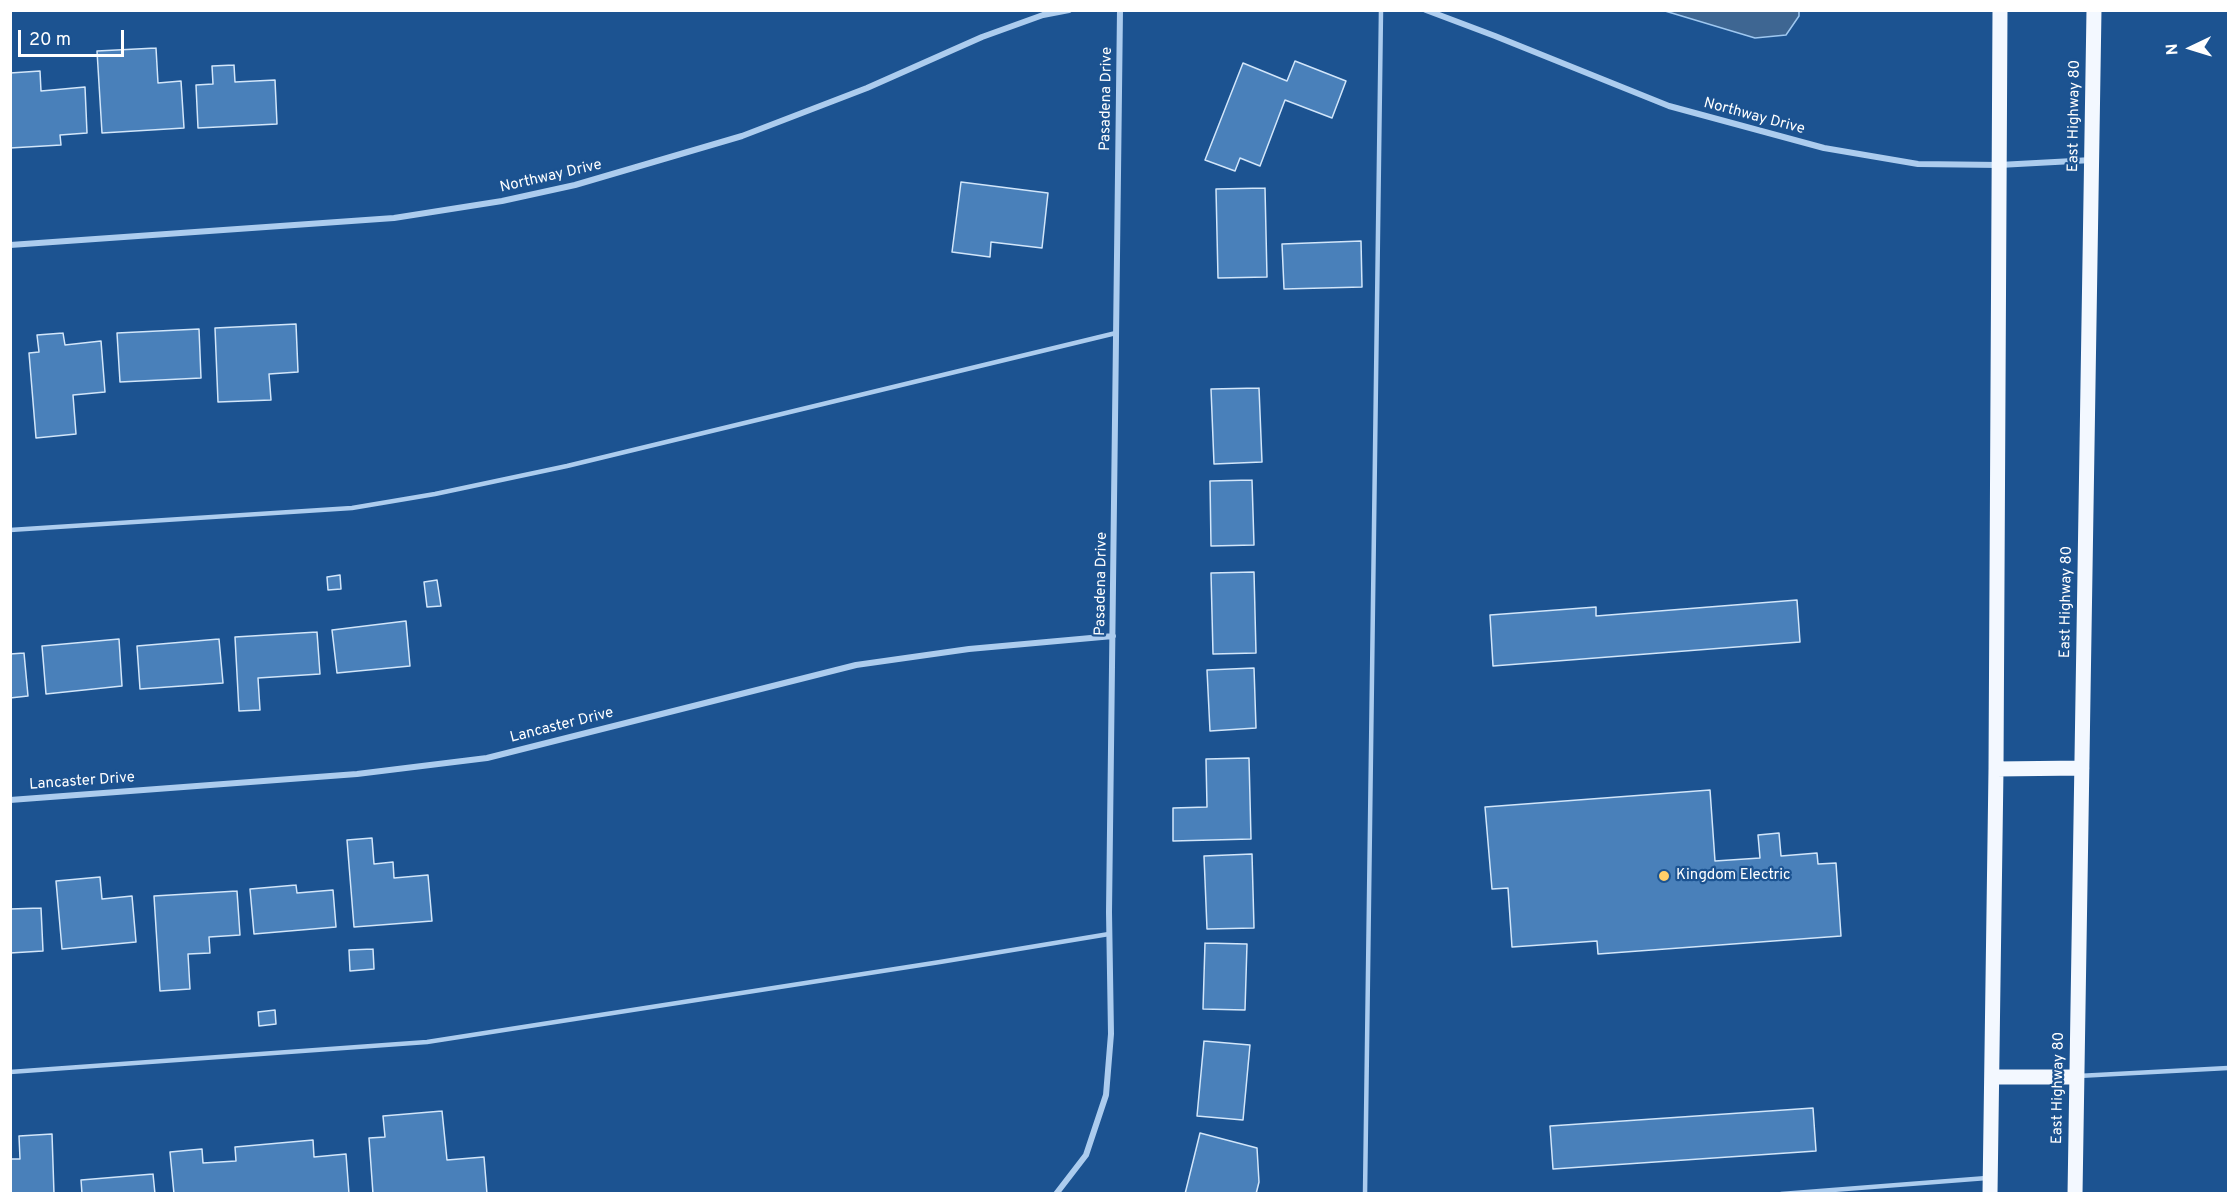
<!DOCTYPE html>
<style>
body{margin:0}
#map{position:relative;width:2239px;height:1204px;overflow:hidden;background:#1c5391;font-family:Overpass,sans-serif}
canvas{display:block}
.frame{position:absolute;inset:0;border:12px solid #fff;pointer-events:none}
.north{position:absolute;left:2161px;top:18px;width:60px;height:60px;-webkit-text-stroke:4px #1c5391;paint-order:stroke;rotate:266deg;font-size:16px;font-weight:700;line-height:24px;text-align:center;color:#fff}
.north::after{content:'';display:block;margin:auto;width:21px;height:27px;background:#fff;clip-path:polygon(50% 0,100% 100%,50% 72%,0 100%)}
.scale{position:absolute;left:18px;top:30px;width:106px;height:27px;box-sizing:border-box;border:3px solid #fff;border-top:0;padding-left:8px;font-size:18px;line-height:21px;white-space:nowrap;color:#fff;-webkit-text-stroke:4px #1c5391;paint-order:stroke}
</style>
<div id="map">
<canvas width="2239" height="1204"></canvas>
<div class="frame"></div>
<div class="north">N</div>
<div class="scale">20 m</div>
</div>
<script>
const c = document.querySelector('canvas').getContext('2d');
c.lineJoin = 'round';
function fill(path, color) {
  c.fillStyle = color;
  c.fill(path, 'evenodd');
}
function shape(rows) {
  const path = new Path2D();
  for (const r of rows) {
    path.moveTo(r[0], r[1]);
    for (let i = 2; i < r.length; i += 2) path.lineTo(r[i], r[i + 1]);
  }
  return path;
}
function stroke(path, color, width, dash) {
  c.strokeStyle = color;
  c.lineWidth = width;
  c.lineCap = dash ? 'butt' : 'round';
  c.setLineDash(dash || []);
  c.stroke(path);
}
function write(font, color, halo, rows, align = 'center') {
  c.font = font + ' Overpass,sans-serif';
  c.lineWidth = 4.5;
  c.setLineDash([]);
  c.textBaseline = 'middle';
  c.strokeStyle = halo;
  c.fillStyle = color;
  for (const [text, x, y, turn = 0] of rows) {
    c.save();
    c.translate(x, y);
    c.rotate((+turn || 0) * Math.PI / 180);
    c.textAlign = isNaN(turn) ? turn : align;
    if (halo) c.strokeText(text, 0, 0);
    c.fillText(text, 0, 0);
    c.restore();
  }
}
const water = shape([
 [1665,11,1799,10,1799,16,1786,35,1755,38,1665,11]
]);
const building = shape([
 [156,48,158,83,181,81,184,128,102,133,97,51,156,48],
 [1295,61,1346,81,1332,118,1285,100,1260,166,1240,158,1235,171,1205,160,1243,63,1287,81,1295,61],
 [234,65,235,82,275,80,277,124,198,128,196,85,213,84,212,66,234,65],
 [40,71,41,91,85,87,87,133,60,135,61,145,10,148,10,73,40,71],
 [961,182,1048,193,1042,248,991,242,990,257,952,252,961,182],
 [1265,188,1267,277,1218,278,1216,189,1265,188],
 [1361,241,1362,287,1284,289,1282,244,1361,241],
 [296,324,298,372,269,374,271,400,218,402,215,328,296,324],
 [199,329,201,378,120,382,117,333,199,329],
 [63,333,65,345,101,341,105,392,73,395,76,434,36,438,29,353,39,352,37,335,63,333],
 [1259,388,1262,462,1214,464,1211,389,1259,388],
 [1252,480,1254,545,1211,546,1210,481,1252,480],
 [1254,572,1256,653,1213,654,1211,573,1254,572],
 [340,575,341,589,328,590,327,577,340,575],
 [437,580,441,606,427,607,424,582,437,580],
 [1797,600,1800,642,1493,666,1490,615,1596,607,1596,616,1797,600],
 [406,621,410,666,337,673,332,630,406,621],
 [317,632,320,674,258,678,260,710,239,711,235,637,317,632],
 [119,639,122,686,46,694,42,646,119,639],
 [219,639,223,683,140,689,137,646,219,639],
 [24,653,28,696,10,698,10,654,24,653],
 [1254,668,1256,728,1210,731,1207,670,1254,668],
 [1249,758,1251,839,1173,841,1173,808,1207,807,1206,759,1249,758],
 [1710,790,1715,861,1760,858,1758,835,1779,833,1781,856,1817,853,1818,864,1836,863,1841,936,1598,954,1597,941,1512,947,1508,888,1492,889,1485,807,1710,790],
 [372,838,374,864,393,862,394,878,428,875,432,921,354,927,347,840,372,838],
 [1252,854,1254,928,1207,929,1204,856,1252,854],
 [100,877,102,899,132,896,136,942,62,949,56,881,100,877],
 [296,885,297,893,333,890,336,927,254,934,250,889,296,885],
 [237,891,240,935,209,937,210,953,188,954,190,989,160,991,154,896,237,891],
 [41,908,43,951,10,953,10,909,41,908],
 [1205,943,1247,944,1245,1010,1203,1009,1205,943],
 [373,949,374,969,350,971,349,950,373,949],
 [275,1010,276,1024,259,1026,258,1012,275,1010],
 [1204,1041,1250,1045,1243,1120,1197,1116,1204,1041],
 [1813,1108,1816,1151,1553,1169,1550,1126,1813,1108],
 [442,1111,447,1160,484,1157,487,1194,373,1194,369,1138,385,1137,383,1116,442,1111],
 [1200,1133,1257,1148,1259,1182,1256,1194,1185,1194,1200,1133],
 [52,1134,54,1194,10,1194,10,1159,20,1159,19,1136,52,1134],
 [313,1140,314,1157,346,1154,349,1194,174,1194,170,1152,202,1149,203,1163,236,1161,235,1147,313,1140],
 [153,1174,155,1194,82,1194,81,1180,153,1174]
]);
const lane = shape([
 [10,530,352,508,435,494,567,466,1116,333],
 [10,1072,427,1042,940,962,1109,934],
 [2078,1076,2228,1068],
 [1365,1194,1381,10],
 [1781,1194,1987,1178]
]);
const street = shape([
 [1426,10,1495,36,1669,106,1824,148,1918,164,1999,165,2092,160],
 [10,245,394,218,502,201,575,185,742,136,867,88,982,37,1043,15,1069,10],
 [10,800,357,774,487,758,856,665,969,649,1113,636],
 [1056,1194,1086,1155,1106,1095,1111,1034,1109,912,1120,10]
]);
const primary = shape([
 [1996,769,2082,768],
 [1992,1077,2077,1077],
 [1990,1194,1996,769,2000,10],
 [2075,1194,2094,10]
]);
const markers = [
 [1664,876,6,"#ffce69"]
];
const streetNames = [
 ["Pasadena Drive",1107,99,-89],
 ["East Highway 80",2075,116,-89],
 ["Northway Drive",1754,117,15],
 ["Northway Drive",551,177,-13],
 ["Pasadena Drive",1102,584,-89],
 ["East Highway 80",2067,602,-89],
 ["Lancaster Drive",562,726,-14],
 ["Lancaster Drive",82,782,-4],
 ["East Highway 80",2059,1088,-89]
];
const poiNames = [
 ["Kingdom Electric",1676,876]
];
fill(water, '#3e6692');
stroke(water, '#9fc8f0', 1.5);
fill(building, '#4980ba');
stroke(building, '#d2e6fa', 1.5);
stroke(lane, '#acccee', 4.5);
stroke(street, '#acccee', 6);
stroke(primary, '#f3f8ff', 15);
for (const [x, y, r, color] of markers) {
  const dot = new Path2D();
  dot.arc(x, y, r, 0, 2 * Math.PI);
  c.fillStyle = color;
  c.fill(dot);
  stroke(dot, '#1c5391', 2);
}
write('15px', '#fff', '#1c5391', streetNames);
write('15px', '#fff', '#1c5391', poiNames, 'left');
</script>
